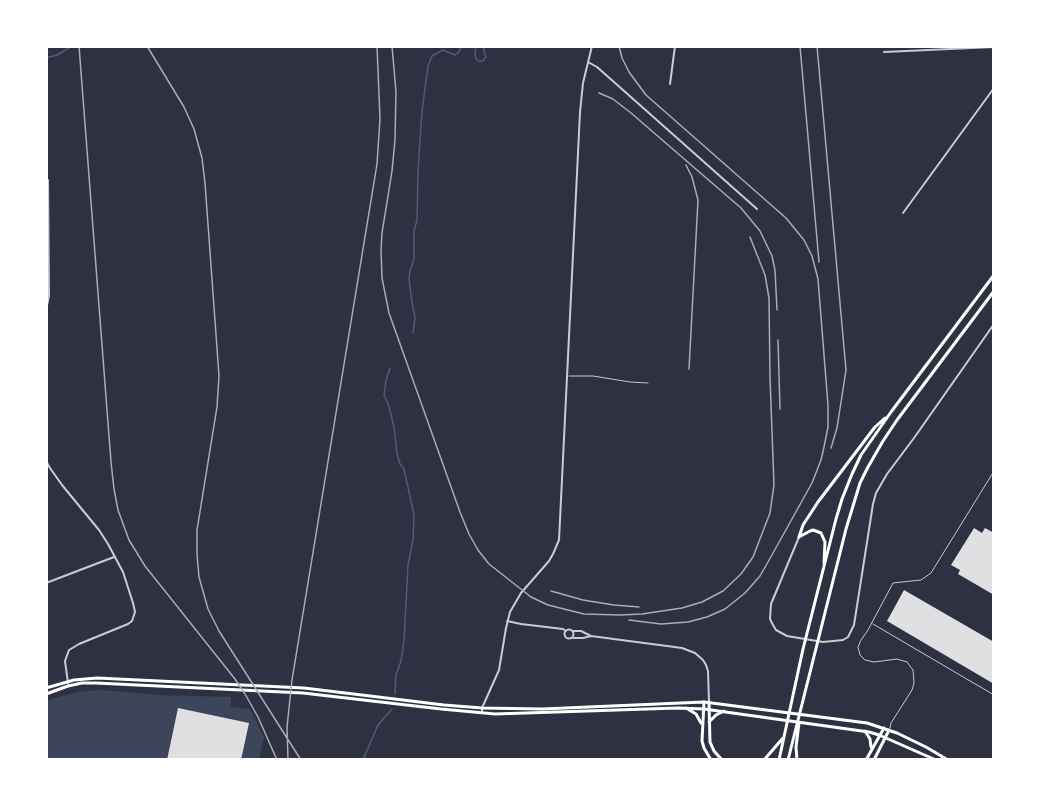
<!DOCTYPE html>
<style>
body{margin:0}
#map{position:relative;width:1040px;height:806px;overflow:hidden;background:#2d3142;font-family:"Roboto Condensed",sans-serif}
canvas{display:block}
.frame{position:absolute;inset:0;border:48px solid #fff;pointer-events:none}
</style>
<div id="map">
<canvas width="1040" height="806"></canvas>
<div class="frame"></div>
</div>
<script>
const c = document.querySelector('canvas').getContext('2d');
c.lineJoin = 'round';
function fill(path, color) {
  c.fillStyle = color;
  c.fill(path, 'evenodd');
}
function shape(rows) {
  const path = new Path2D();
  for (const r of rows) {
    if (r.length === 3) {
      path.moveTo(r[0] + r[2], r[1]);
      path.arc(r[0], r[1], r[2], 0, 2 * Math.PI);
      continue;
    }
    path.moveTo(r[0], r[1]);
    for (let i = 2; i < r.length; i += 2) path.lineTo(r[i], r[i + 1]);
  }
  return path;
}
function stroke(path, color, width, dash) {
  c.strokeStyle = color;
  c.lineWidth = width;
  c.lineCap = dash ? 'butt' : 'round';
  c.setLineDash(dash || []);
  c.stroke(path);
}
const green = shape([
 [99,690,151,694,155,695,231,697,231,707,250,709,264,737,259,759,47,760,47,702,51,699,78,692]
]);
const stream = shape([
 [476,46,475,54,476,59,479,61,483,61,486,57,484,52,484,46],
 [46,58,57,55,69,48],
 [413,333,415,318,411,296,409,278,410,271,414,259,414,231,417,220,418,171,422,111,428,66,432,56,443,50,455,55,458,53,462,46],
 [390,368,386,380,384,396,388,403,394,427,397,454,400,464,404,469,414,515,413,540,408,565,404,641,401,661,396,675,395,694],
 [363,760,378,725,392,709]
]);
const building = shape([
 [974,528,982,533,985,528,994,533,994,595,958,574,960,570,951,565],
 [904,590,994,642,994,684,887,621],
 [178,708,249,723,241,760,167,760]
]);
const service = shape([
 [569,376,593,376,630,382,648,383],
 [873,624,994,695],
 [890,728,891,723,912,690,914,683,913,670,907,662,897,659,874,662,865,660,860,655,858,647,861,640,868,630,893,583,921,580,931,573,994,471]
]);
const minor = shape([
 [884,52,994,47],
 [588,62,597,67,632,98,757,209],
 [670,84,675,46],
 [903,213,994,88],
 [46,310,49,296,48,180],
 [46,461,50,468,62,485,99,530,108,544,123,572,133,603,135,612,132,621,128,624,79,644,69,650,65,661,68,683],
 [799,537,771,604,770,619,773,625,776,630,787,636,823,642,843,640,848,637,854,625,873,504,876,493,887,474,914,438,994,324],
 [46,583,114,557],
 [507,621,521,624,563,629,566,631],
 [569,634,4.5],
 [572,631,581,631,591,636,682,648,695,653,703,660,706,665,708,671,709,702],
 [573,638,583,638,591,636],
 [482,713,482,708,499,670,506,628,510,612,521,593,549,561,553,554,559,540,580,112,583,83,592,46]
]);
const secondary = shape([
 [46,688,74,680,97,678,304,688,444,705,482,708,542,709,704,702,867,723,897,733,926,747,948,760],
 [46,694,68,686,82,683,96,683,303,693,441,709,495,714,678,708,704,709,869,732,879,735,936,760]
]);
const primary = shape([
 [799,537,803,525,818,502,875,427,885,418],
 [799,537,810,531,813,530,821,533,825,542,824,563],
 [704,702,702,741,704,748,711,760],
 [709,702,710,742,714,751,722,760],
 [686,708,696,714,701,723],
 [709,722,716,715,724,711],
 [865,731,870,739,871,747],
 [764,760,783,738],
 [779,760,803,649,836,519,842,499,852,474,861,455,891,412,994,275],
 [788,760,846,529,860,483,868,467,883,441,897,420,994,291],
 [797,760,796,747,799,723],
 [866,760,884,728],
 [874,760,889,730]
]);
const rail = shape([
 [79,46,111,462,114,489,118,510,129,540,145,566,235,679,245,694,258,717,277,760],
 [147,46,184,107,194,129,202,158,205,183,219,376,217,407,197,530,197,554,199,577,208,609,219,631,301,760],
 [392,46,396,92,395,140,392,171,382,233,381,250,382,278,389,313,460,512,469,534,478,550,489,564,531,597,548,605,584,614,620,615,642,614,682,608,702,602,723,591,741,574,753,557,770,513,774,485,770,378,769,298,765,275,750,237],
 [619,46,622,58,629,72,646,95,786,218,804,240,812,256,818,279,828,405,828,427,824,447,821,460,812,483,768,562,760,576,745,593,725,609,707,617,688,622,661,624,629,620],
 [800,46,819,262],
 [817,46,846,370,837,428,831,448],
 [599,93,613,99,631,113,741,208,760,231,772,256,775,270,777,310],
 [686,165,692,177,698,200,689,369],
 [778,340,780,409],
 [551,591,583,600,614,605,639,607],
 [288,760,287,727,292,680,377,164,380,119,377,46]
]);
fill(green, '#3c4559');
stroke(stream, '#4f5d75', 1.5);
fill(building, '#e0e0e3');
stroke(service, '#caccd0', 1);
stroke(minor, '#caccd0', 2);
stroke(secondary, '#fff', 3);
stroke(primary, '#fff', 3);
stroke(rail, '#abadb3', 1.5);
</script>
